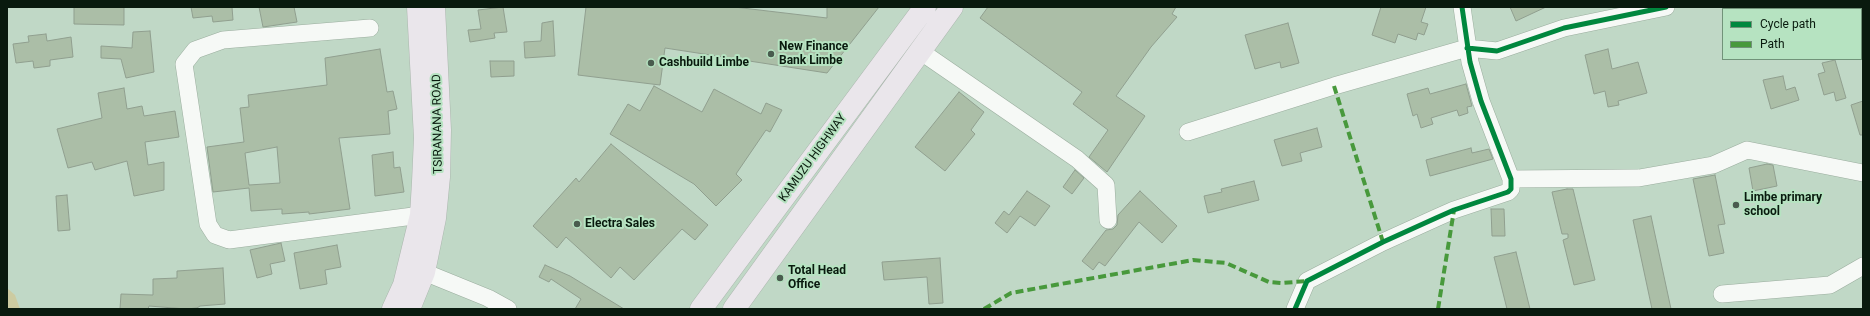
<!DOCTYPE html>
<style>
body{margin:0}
#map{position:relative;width:1870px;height:316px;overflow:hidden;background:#c0d8c6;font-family:Roboto,sans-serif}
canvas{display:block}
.frame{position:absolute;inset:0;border:8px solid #091a0e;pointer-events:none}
.legend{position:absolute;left:1722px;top:8px;width:140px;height:52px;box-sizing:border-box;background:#b6e3c1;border:1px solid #719379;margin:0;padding:5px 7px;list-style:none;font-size:12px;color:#091a0e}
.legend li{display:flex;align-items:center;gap:8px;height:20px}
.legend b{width:20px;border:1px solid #719379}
</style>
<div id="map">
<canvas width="1870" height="316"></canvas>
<div class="frame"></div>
<ul class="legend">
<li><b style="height:5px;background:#00873e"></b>Cycle path</li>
<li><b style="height:5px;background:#48993c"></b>Path</li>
</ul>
</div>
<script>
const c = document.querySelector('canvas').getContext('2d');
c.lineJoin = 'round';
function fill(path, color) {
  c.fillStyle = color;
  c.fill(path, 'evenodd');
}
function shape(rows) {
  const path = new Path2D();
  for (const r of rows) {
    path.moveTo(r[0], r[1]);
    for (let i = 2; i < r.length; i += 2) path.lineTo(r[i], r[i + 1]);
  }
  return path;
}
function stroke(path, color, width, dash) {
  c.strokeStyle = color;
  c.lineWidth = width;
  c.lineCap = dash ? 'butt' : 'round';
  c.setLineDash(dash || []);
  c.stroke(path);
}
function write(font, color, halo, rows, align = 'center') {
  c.font = font + ' Roboto,sans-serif';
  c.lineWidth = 4;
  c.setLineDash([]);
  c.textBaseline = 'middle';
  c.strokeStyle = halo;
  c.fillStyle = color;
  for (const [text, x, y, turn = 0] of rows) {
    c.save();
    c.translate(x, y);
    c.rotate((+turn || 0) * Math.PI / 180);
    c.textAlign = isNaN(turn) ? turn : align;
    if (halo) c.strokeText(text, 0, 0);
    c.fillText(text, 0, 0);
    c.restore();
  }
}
const green = shape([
 [7,288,15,295,20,309,7,309]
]);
const building = shape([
 [74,7,124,7,124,25,74,24,74,7],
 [191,7,232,7,233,20,213,22,212,16,193,18,191,7],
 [259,7,294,7,297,22,263,27,259,7],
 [503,7,507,32,494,33,495,38,470,42,468,30,481,29,478,10,503,7],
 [586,7,734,7,827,18,827,7,879,7,827,73,665,48,660,85,578,75,586,7],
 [988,7,1176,7,1172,14,1177,17,1151,47,1116,96,1145,116,1107,172,1089,157,1108,130,1073,104,1082,92,980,18,988,7],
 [1381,7,1426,7,1421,22,1428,24,1424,35,1418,33,1416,40,1398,34,1395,43,1372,35,1381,7],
 [1510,7,1546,7,1516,21,1510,7],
 [553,21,555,56,525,58,524,42,541,41,542,23,553,21],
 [1288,23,1299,63,1281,68,1280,62,1255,69,1245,35,1288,23],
 [150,31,154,72,126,78,121,59,101,58,101,46,132,48,133,32,150,31],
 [46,34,47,41,71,37,73,57,50,60,50,66,34,68,33,61,16,63,13,44,29,42,28,36,46,34],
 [380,49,387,92,393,91,397,109,388,111,390,134,339,138,350,209,309,214,309,212,282,214,282,209,251,211,249,188,213,192,207,147,244,142,240,108,249,107,248,95,327,85,325,58,380,49],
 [277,147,280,183,249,185,245,153,277,147],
 [1608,49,1612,69,1638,62,1647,93,1618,101,1619,105,1608,107,1605,91,1594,94,1585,55,1608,49],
 [1835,60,1846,98,1836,101,1834,92,1824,95,1818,74,1825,72,1822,63,1835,60],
 [490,61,514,61,514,76,491,77,490,61],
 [1783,76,1786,90,1795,87,1799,100,1771,109,1763,80,1783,76],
 [1466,84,1472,106,1467,107,1468,113,1459,116,1457,110,1431,118,1433,124,1421,128,1417,114,1413,116,1407,94,1428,88,1430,94,1466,84],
 [654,86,702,112,714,89,761,114,766,103,782,110,770,132,766,130,736,174,742,180,716,206,694,184,610,134,628,104,640,111,654,86],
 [124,88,127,109,142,106,144,116,175,111,179,137,145,142,148,165,164,162,164,190,134,196,127,161,95,170,92,162,68,168,57,129,102,118,98,93,124,88],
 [959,92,984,112,971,130,975,134,945,171,915,147,959,92],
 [1863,101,1863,135,1860,135,1851,105,1863,101],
 [1317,128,1322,147,1300,153,1302,161,1282,166,1274,140,1317,128],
 [611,144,708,225,695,240,682,229,634,280,620,267,611,278,566,237,557,248,533,226,576,178,579,182,611,144],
 [1471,148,1472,153,1489,149,1493,159,1430,176,1426,160,1471,148],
 [393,152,394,168,400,167,404,192,375,196,372,155,393,152],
 [1767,164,1773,165,1777,186,1753,191,1749,168,1767,164],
 [1075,170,1084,178,1072,194,1063,187,1075,170],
 [1715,175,1725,224,1718,225,1724,253,1709,256,1693,179,1715,175],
 [1254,181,1259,200,1208,213,1204,196,1222,192,1221,189,1254,181],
 [1567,189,1573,189,1595,280,1574,285,1563,240,1568,238,1568,234,1562,234,1552,192,1567,189],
 [1027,191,1050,206,1035,226,1020,216,1007,233,995,223,1004,211,1009,215,1027,191],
 [1140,191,1177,226,1162,243,1139,222,1105,266,1099,262,1093,270,1082,261,1106,230,1113,229,1117,225,1118,215,1140,191],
 [67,195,70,230,58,231,56,196,67,195],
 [1491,209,1504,209,1505,236,1492,236,1491,209],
 [1651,216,1671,309,1652,309,1633,220,1651,216],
 [281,243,285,261,270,264,272,274,257,278,250,250,281,243],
 [337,245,341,267,325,270,327,284,300,289,294,253,337,245],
 [1516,252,1530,309,1507,309,1494,257,1516,252],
 [940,258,943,303,929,304,927,277,884,280,882,262,940,258],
 [545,265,570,276,624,309,575,309,581,299,551,279,549,282,539,277,545,265],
 [223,268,225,304,200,306,197,308,186,309,149,306,148,309,120,309,121,294,153,295,153,279,177,278,177,271,223,268]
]);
const minor = shape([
 [370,28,223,40,195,50,184,64,208,224,215,235,229,240,421,215],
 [920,51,1077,159,1106,185,1108,220],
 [1188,132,1334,86,1467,48,1497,51,1564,28,1666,7],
 [1511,179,1639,178,1713,165,1747,150,1863,173],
 [424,272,488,298,508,309],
 [1722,294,1830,285,1863,266],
 [1295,309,1307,281,1383,242,1436,218,1454,210,1508,192,1511,189,1511,179,1481,101,1470,62,1462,7]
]);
const highway = shape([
 [393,309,404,285,421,215,423,182,425,138,418,7],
 [409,309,424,272,435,218,439,177,440,130,434,7],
 [701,309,925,7],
 [734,309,952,7]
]);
const quiet = shape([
 [1334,86,1383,242],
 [984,309,1011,293,1193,260,1226,263,1269,282,1282,283,1307,281],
 [1438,309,1454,210]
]);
const cycleway = shape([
 [1467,48,1497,51,1564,28,1666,7],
 [1295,309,1307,281,1383,242,1436,218,1454,210,1508,192,1511,189,1511,179,1481,101,1470,62,1462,7]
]);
const markers = [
 [771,54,4,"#495c4e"],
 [651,63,4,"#495c4e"],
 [1736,205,4,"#495c4e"],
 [577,224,4,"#495c4e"],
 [780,278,4,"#495c4e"]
];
const poiNames = [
 ["New Finance",779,47],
 ["Bank Limbe",779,61],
 ["Cashbuild Limbe",659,63],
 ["Limbe primary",1744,198],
 ["school",1744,212],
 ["Electra Sales",585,224],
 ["Total Head",788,271],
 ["Office",788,285]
];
const streetNames = [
 ["TSIRANANA ROAD",438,124,-91],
 ["KAMUZU HIGHWAY",813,158,-54]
];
fill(green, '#cccba1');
fill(building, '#abbea7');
stroke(building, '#909f8f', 1);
stroke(minor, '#9aad9e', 18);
stroke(highway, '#aab6ad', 23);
stroke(minor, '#f6f9f6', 17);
stroke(highway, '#eae6eb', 22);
stroke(quiet, '#48993c', 4, [8, 4]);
stroke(cycleway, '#00873e', 5);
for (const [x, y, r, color] of markers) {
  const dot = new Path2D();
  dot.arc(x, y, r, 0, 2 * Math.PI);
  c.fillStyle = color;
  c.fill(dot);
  stroke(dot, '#b6e3c1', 1.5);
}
write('bold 12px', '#091a0e', '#b6e3c1', poiNames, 'left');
write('12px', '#091a0e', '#b6e3c1', streetNames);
</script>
